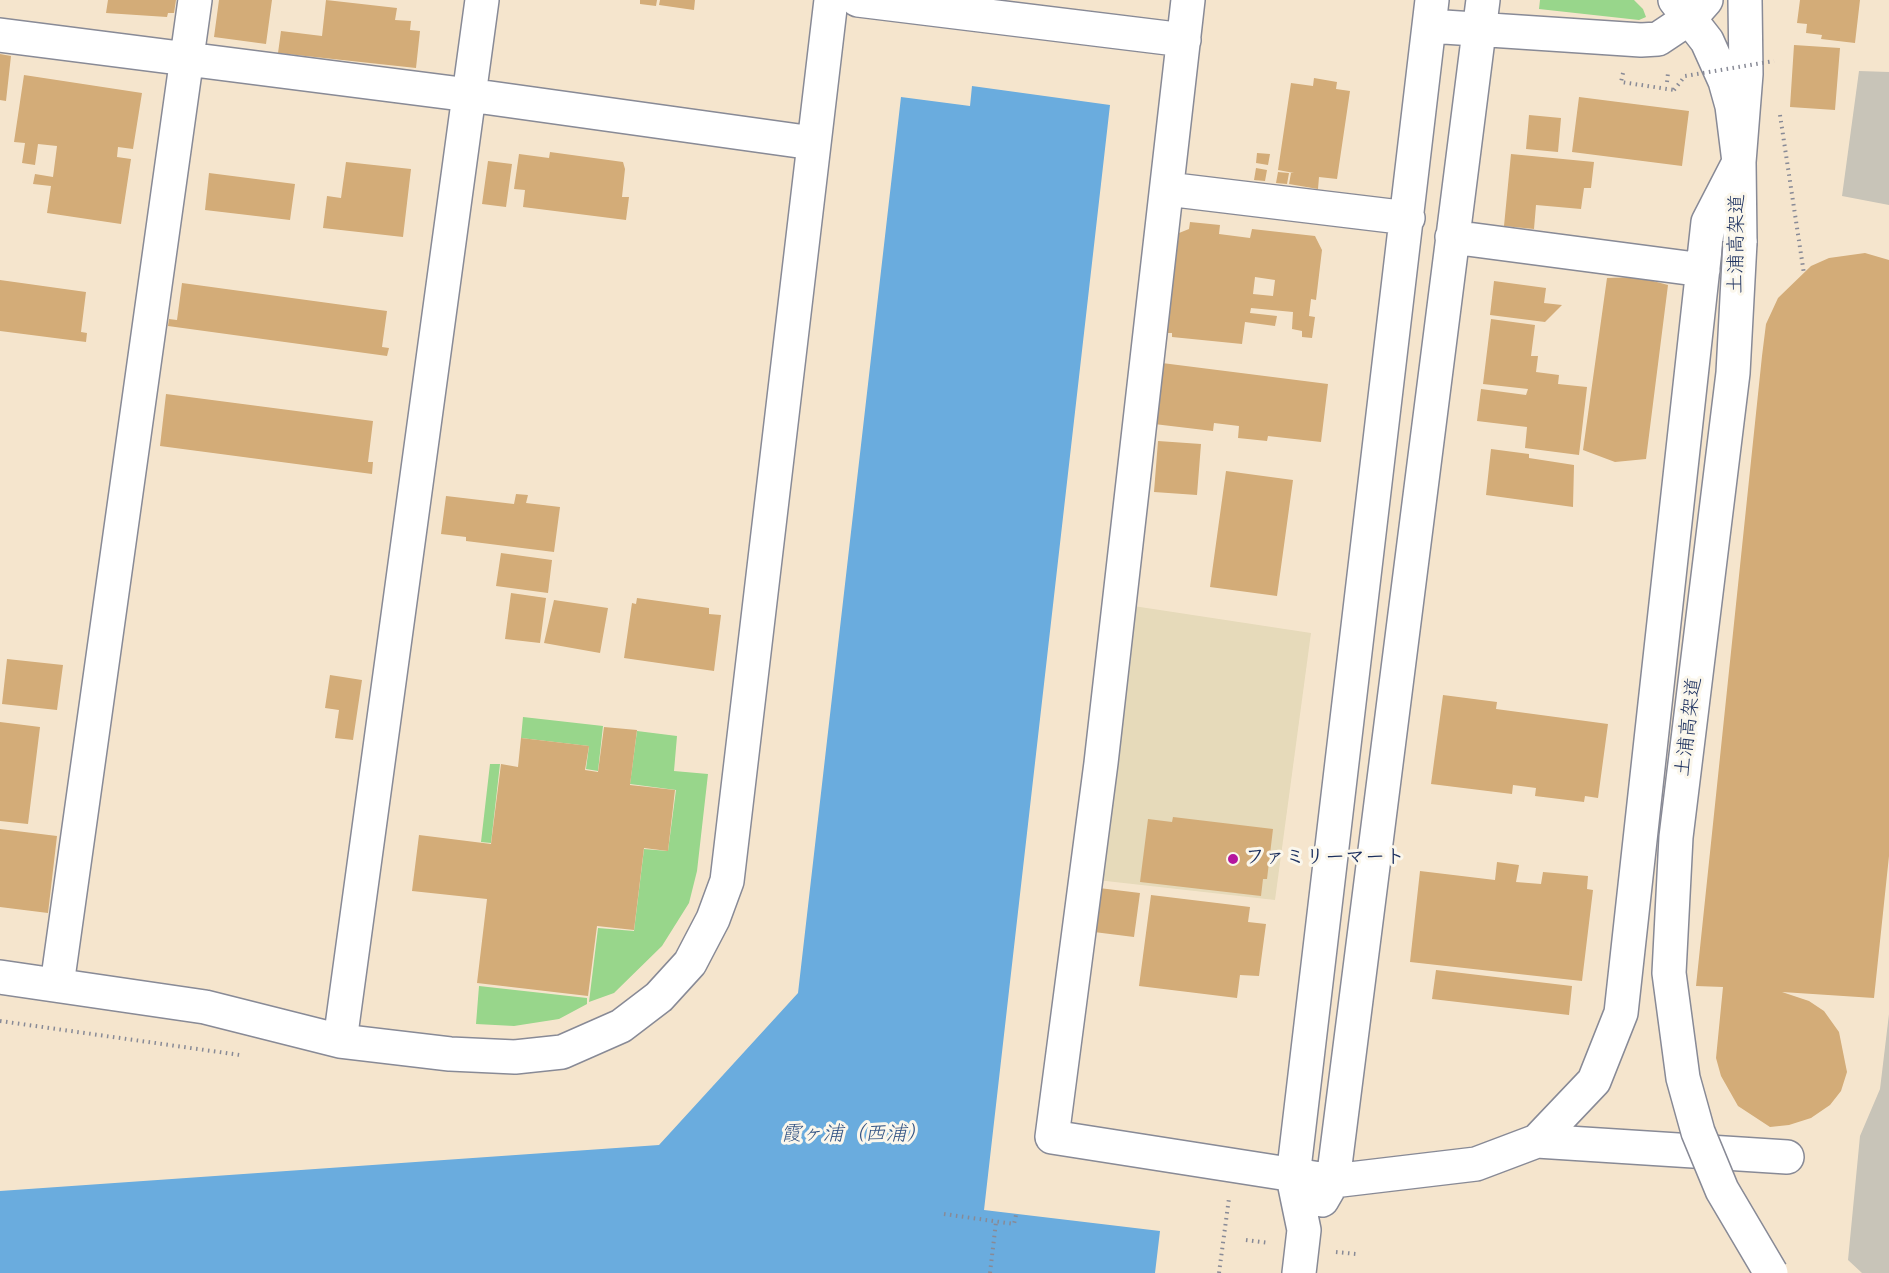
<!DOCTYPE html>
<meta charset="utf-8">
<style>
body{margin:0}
canvas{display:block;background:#f5e5cd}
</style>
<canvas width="1889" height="1273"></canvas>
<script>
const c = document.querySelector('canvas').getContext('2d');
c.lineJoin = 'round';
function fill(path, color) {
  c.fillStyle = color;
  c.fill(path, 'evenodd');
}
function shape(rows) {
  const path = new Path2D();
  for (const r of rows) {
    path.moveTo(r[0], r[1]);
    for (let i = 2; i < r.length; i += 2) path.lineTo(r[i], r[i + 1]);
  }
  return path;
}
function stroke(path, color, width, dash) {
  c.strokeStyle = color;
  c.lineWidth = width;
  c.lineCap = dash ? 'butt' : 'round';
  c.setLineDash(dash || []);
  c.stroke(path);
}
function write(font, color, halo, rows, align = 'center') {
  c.font = font + ' Mynerve,"Klee One",sans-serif';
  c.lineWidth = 6;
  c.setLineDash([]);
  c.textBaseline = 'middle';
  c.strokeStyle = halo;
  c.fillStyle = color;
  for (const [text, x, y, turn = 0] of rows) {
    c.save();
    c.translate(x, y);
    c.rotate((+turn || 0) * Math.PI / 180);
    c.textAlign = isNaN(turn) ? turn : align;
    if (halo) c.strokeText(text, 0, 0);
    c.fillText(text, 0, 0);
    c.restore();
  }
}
const built = shape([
 [1127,605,1311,633,1275,900,1097,880]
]);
const industrial = shape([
 [1859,71,1889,72,1889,205,1842,196],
 [1889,1014,1889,1273,1862,1273,1848,1260,1860,1136,1880,1089]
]);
const green = shape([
 [1540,0,1634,0,1643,9,1646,17,1639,20,1539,9],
 [523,717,603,726,598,771,586,769,589,746,521,738],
 [637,731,677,736,674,771,708,774,697,871,689,903,662,946,614,993,589,1002,598,928,634,931,644,849,668,851,676,790,630,784],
 [490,764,500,764,491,843,481,842],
 [479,986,587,998,587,1004,559,1019,514,1026,476,1024]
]);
const water = shape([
 [972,86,1110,105,984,1210,1160,1231,1155,1273,0,1273,0,1191,659,1145,798,993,901,97,970,106]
]);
const building = shape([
 [108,0,176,0,174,13,168,13,167,17,106,13],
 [219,0,272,0,266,44,214,37],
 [326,0,397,8,395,20,411,21,410,30,420,31,416,68,278,53,281,31,322,36],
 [640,0,657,0,656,6,640,4],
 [660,0,695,0,694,10,659,5],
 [1800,0,1860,0,1855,43,1821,39,1822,35,1806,33,1807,24,1797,23],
 [1794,45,1840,48,1835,110,1790,107],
 [0,54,11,56,6,101,0,100],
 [24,75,142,93,133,149,118,147,117,157,131,159,121,224,47,213,51,186,33,184,35,174,53,177,57,146,38,144,35,165,22,163,25,143,14,142],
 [1314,78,1337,82,1336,89,1350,91,1337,179,1319,177,1318,189,1289,184,1291,173,1294,173,1278,170,1291,83,1313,86],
 [1579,97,1689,111,1682,166,1572,152],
 [1529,115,1561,118,1558,152,1526,149],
 [550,152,623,162,625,169,622,197,629,197,626,220,523,207,525,190,514,189,519,154,549,158],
 [1257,153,1270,154,1268,165,1256,163],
 [1511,154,1594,162,1591,188,1584,188,1581,209,1536,205,1534,229,1504,226],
 [488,161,512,164,506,207,482,204],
 [346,162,411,169,403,237,323,228,327,196,341,198],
 [1256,168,1267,170,1265,181,1254,180],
 [1278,172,1289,173,1287,184,1276,183],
 [209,173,295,184,290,220,205,210],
 [1190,222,1220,225,1219,234,1250,238,1252,229,1315,236,1322,250,1316,300,1311,299,1309,316,1315,317,1312,338,1302,337,1302,331,1292,329,1293,312,1251,308,1250,313,1277,316,1275,326,1245,322,1242,344,1172,337,1172,333,1167,333,1179,233,1189,229],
 [1255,277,1275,280,1273,296,1253,294],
 [1865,253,1889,260,1889,856,1874,998,1782,992,1809,1001,1824,1011,1839,1032,1847,1072,1841,1091,1830,1105,1811,1118,1789,1125,1770,1127,1738,1106,1721,1076,1716,1058,1723,987,1696,986,1762,356,1766,324,1778,298,1811,266,1829,258],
 [1638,277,1668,285,1646,459,1615,462,1583,450,1607,278],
 [0,280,86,292,81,332,87,333,86,342,0,331],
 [1494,281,1546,288,1544,303,1562,305,1545,322,1490,315],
 [182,283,387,311,382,347,389,348,387,356,168,326,169,319,177,320],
 [1491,319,1535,325,1531,356,1538,356,1536,372,1559,375,1558,384,1587,387,1579,455,1525,448,1527,427,1477,421,1481,389,1526,395,1528,389,1483,384],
 [1162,363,1328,384,1321,442,1268,436,1267,441,1238,438,1239,426,1214,423,1213,431,1154,424],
 [166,394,373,421,368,462,373,462,372,474,160,446],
 [1158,441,1201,444,1197,495,1154,492],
 [1491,449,1529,454,1529,458,1574,465,1573,507,1486,495],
 [1226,471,1293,480,1277,596,1210,587],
 [516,494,528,495,526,503,560,507,554,552,466,541,466,537,441,534,446,496,514,504],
 [501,553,552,560,548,593,496,586],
 [511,593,546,598,540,643,505,639],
 [637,598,709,608,709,614,721,615,714,671,624,658,632,603,636,604],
 [554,600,608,608,600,653,544,643],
 [7,659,63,665,57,710,2,704],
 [330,675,362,680,353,740,335,738,339,710,325,708],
 [1443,695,1497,702,1496,709,1608,724,1598,798,1585,796,1584,802,1535,796,1536,788,1513,785,1512,794,1431,784],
 [0,722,40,727,28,824,0,821],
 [604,727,637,730,630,785,675,790,668,851,644,848,634,930,597,926,588,996,477,983,487,899,412,891,419,835,491,844,501,764,518,767,521,738,589,746,585,770,598,772],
 [1173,817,1273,829,1267,879,1263,879,1261,896,1140,882,1148,819,1172,822],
 [0,829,57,836,48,913,0,907],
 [1497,862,1519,865,1516,882,1541,884,1543,872,1588,876,1587,889,1593,890,1582,981,1410,962,1420,871,1495,880],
 [1099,888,1140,893,1134,937,1094,932],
 [1151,895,1250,907,1248,922,1266,924,1259,976,1240,975,1237,998,1139,986],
 [1436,970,1572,986,1569,1015,1432,999]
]);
const path = shape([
 [1623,73,1621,82,1674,90],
 [1667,82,1668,73],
 [1780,115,1804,274],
 [0,1021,240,1055],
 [944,1214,1014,1224,1016,1215],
 [1246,1240,1269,1243],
 [1336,1252,1356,1254],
 [990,1273,996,1222],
 [1219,1273,1229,1198]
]);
const minor = shape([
 [858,0,1184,40],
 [1188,0,1101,763,1052,1137,1333,1181,1476,1164,1537,1141,1787,1157],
 [1675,0,1707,41,1725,81,1732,106,1739,162,1740,242],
 [1429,26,1641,40,1658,39,1691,17,1706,0],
 [0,35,469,95,813,143],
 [1167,189,1408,218],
 [1452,237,1703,270],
 [0,977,205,1007,340,1041,450,1054,515,1057,562,1052,621,1026,659,997,690,963,713,919,727,881,831,0],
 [57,985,195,0],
 [340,1041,482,0],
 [1537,1141,1594,1081,1621,1013,1708,222,1739,162,1746,74,1745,0],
 [1322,1200,1333,1181,1483,0],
 [1299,1273,1304,1230,1293,1177,1432,0]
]);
const pathBridge = shape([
 [1674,90,1685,76,1774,61]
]);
const minorBridge = shape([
 [1740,242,1733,373,1676,837,1669,973,1683,1078,1698,1132,1722,1190,1771,1273]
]);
const markers = [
 [1233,859,6,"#b5179e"]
];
const streetNames = [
 ["土浦高架道",1738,244,-89],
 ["土浦高架道",1690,727,-83]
];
const poiNames = [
 ["ファミリーマート",1245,859]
];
const waterNames = [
 ["霞ヶ浦（西浦）",854,1136]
];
fill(built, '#e6daba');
fill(industrial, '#c8c4b8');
fill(green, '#98d68b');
fill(water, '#6aacde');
fill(building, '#d3ac78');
stroke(minor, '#888a96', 36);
stroke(path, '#888a96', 4, [1.5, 4.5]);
stroke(minor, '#fff', 33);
stroke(minorBridge, '#888a96', 36, []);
stroke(pathBridge, '#888a96', 4, [1.5, 4.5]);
stroke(minorBridge, '#fff', 33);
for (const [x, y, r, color] of markers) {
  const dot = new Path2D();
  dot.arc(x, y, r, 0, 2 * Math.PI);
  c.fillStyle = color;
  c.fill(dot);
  stroke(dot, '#fbf7ec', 2);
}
write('20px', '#1b2f5e', '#fbf7ec', streetNames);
write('bold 20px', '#1b2f5e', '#fbf7ec', poiNames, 'left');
write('italic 21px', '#335484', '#fbf7ec', waterNames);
</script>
